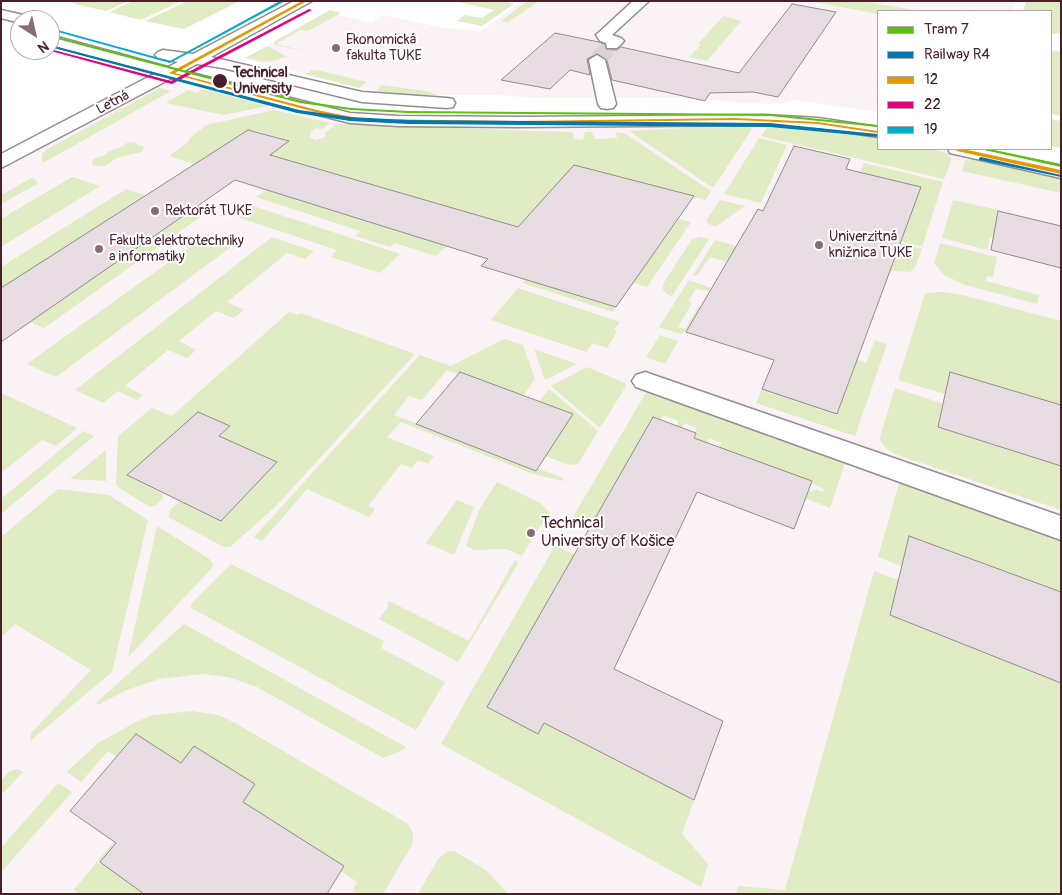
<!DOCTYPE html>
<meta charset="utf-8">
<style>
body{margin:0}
#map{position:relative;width:1062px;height:895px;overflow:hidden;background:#fff;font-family:Pangolin,sans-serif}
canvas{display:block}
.frame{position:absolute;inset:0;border:2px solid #4a1f2b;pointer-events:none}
.legend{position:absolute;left:877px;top:10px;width:175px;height:140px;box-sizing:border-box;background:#fff;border:1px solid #b7a5aa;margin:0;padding:6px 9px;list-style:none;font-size:15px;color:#4a1f2b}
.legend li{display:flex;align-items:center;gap:10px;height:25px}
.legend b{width:25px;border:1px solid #b7a5aa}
.north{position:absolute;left:10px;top:10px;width:50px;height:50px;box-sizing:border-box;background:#fff;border:1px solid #b7a5aa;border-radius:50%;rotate:145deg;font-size:14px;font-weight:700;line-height:20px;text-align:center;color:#4a1f2b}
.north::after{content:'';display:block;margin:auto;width:18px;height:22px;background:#896d75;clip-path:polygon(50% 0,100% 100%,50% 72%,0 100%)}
</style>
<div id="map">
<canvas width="1062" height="895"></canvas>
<div class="frame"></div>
<ul class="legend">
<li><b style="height:6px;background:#5cbf14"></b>Tram 7</li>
<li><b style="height:6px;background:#0377ae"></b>Railway R4</li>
<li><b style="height:6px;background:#e69804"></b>12</li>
<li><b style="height:6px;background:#e5007d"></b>22</li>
<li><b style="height:6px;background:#00a9ce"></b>19</li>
</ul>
<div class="north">N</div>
</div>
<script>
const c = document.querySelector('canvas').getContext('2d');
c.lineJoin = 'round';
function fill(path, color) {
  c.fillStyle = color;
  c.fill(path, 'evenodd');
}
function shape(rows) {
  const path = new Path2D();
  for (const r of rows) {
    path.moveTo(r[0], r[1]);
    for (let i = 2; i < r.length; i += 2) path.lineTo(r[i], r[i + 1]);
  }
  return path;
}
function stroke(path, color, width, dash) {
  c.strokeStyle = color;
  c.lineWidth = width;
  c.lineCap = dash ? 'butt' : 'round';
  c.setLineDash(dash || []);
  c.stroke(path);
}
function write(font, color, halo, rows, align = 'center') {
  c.font = font + ' Pangolin,sans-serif';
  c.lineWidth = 4;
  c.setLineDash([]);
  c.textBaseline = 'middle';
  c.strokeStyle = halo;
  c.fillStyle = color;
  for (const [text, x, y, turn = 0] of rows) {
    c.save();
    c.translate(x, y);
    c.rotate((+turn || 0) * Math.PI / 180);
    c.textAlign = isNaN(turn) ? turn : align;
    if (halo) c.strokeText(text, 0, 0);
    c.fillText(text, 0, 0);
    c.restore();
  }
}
const built = shape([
 [510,1,809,1,878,14,878,112,793,100,781,104,743,103,693,98,537,98,498,95,399,95,359,88,244,59,326,12,372,23,382,15,445,28,481,31,519,3],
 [862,1,1015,1,1011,11,920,11],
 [171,73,350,118,604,120,853,128,878,132,878,149,956,149,1061,173,1061,894,1,894,1,162]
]);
const green = shape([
 [75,1,129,1,106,11,71,3],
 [133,1,181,1,141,20,109,12],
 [187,1,224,2,240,1,184,29,145,21],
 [454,1,505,1,514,4,482,26,457,21,465,15,482,18,494,10],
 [527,1,539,1,507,23,501,21],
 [809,1,862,1,920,11,878,11,878,14],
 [1026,1,1061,1,1061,33,1051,34,1051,11,1023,11],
 [330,10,341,13,308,31,300,30,276,44,309,52,274,45,275,41],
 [723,16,741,21,707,61,689,57,701,45,698,44],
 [268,46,287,57,268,62,245,58],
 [1051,50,1061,52,1061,116,1051,114],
 [312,70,321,71,367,82,359,88,305,74],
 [381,85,427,91,437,95,399,95,377,91],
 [160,88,171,91,43,163,42,160,42,154,47,149],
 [203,89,268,106,223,115,166,103,188,90,197,93],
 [274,110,330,123,322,129,315,128,311,132,310,138,316,140,325,137,326,132,337,124,572,132,574,135,574,139,583,140,585,132,592,132,595,139,617,138,616,132,624,133,711,191,705,200,574,165,518,227,270,155,279,138,257,131,247,130,194,164,169,156,186,144,191,137,206,125],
 [1051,119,1061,121,1061,148,1051,146],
 [717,126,749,126,752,129,713,188,629,131],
 [768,127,805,128,853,134,878,138,878,149,928,149,944,152,952,158,944,179,761,136],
 [759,138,787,145,761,203,724,194],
 [136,142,137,145,144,147,141,152,117,158,104,166,92,165,93,159,105,155,109,151,121,147,127,143],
 [969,159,1061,178,1061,193,962,171,965,161],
 [864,163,943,182,922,247,901,241,921,187,860,172],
 [72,177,100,186,1,247,1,219],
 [31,178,36,180,37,184,1,204,1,195],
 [126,189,145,195,1,288,1,267],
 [267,190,447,246,436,256,395,243,390,247,355,236,360,231,256,197],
 [720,200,745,206,715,227,707,223,707,219],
 [953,200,999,210,994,237,990,237,987,250,942,238],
 [247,204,400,254,380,273,331,257,337,250,231,215],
 [189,210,203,215,44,328,30,322],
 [679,219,691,222,647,287,633,283],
 [208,234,235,244,56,377,27,364],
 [272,237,314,251,305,259,287,253,227,302,244,310,234,318,216,311,179,341,196,350,187,358,168,350,125,386,143,395,137,400,118,391,103,403,75,390],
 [700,237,709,239,672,296,668,295,663,290,663,284,692,239],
 [715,240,736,246,727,262,710,257,697,276,693,275],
 [900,243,922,249,915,267,910,272,890,271],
 [940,243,997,257,993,277,987,276,986,281,1039,295,1037,304,965,285,944,275,934,263],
 [526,279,616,307,613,312,523,283],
 [689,280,711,288,709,291,696,289,688,301,692,303,678,327,685,329,699,305,701,305,688,328,681,334,659,327],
 [518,288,620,322,614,330,617,332,607,348,592,343,586,352,491,320],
 [942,292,963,295,1061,321,1061,405,951,372,945,394,898,380,925,293],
 [289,312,298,315,301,313,415,354,275,507,230,547,224,547,168,517,170,510,178,503,182,502,221,521,277,462,219,436,230,426,198,412,127,475,163,494,162,495,164,497,156,505,150,507,119,488,116,485,118,436,152,408,172,416],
 [660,335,678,341,665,364,646,357],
 [504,339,523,345,535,379,523,396,460,372,458,374,447,370,422,400,409,396,394,415,561,477,564,481,533,474,401,422,387,437,434,456,428,464,418,460,412,468,401,464,368,506,375,509,369,517,307,489,262,541,254,537,420,355,451,366],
 [875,340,887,344,855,436,756,403,762,389,837,414,857,359,866,363],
 [534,349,577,364,545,380],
 [587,367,625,383,626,386,600,428,551,386],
 [895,388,944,404,938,427,1061,466,1061,510,897,455,887,449,881,442,880,437],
 [549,389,598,431,578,464,568,465,545,456,573,414,540,401],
 [650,391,842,457,845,463,830,508,805,498,808,490,813,492,814,489,823,492,824,489,815,485,811,481,719,448,721,443,709,438,707,443,694,438,696,427,684,423,681,428,676,426,679,421,663,415,660,420,653,418,588,529,570,522,645,394],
 [1,393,45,413,77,428,56,446,42,440,1,473],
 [83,431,94,436,1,514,1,499],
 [106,450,106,481,70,479],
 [900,480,1061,536,1061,592,910,536,901,566,878,557],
 [497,482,540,503,549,512,522,556,506,549,475,550,466,546,479,510],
 [58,489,109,495,148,520,112,672,30,741,31,733,91,670,15,624,1,637,1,537],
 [457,500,474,507,454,555,426,543],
 [157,526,208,558,213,563,212,568,128,657],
 [555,546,574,554,487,707,538,734,544,723,694,800,682,834,708,864,701,887,441,744],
 [515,560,519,562,458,662,379,619,389,605,387,604,389,601,469,641],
 [231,564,384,641,381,648,445,682,416,730,191,608,191,604],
 [874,571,898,580,890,615,1061,683,1061,894,736,894,738,886,785,890],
 [184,624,406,747,403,750,383,758,257,687,228,677,203,674,159,679,127,690,97,705,96,703],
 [192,711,219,715,237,724,408,824,413,834,412,845,383,894,357,894,352,891,357,882,341,871,344,866,243,802,255,784,194,746,181,763,117,757,108,751,81,782,67,772,98,743,136,722,152,715],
 [18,769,23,772,1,795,1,781,10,771],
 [58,783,72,792,1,872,1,848],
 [114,841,144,894,80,894,74,890],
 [448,851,454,851,486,870,508,894,418,894,438,859]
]);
const building = shape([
 [792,4,836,12,778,97,753,92,710,93,705,101,612,80,607,60,598,53,587,59,590,75,570,70,550,89,501,80,555,33,599,42,604,44,607,50,617,50,621,47,739,73,792,4],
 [248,130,289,141,270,155,518,227,574,165,694,196,616,307,481,266,488,259,235,180,1,342,1,288,248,130],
 [794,146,850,159,846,169,921,187,837,414,762,389,774,360,686,332,758,209,763,211,794,146],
 [998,211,1061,226,1061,268,991,250,998,211],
 [460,372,573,414,536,471,416,424,460,372],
 [950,372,1061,405,1061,466,938,427,950,372],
 [198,412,230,426,219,436,277,462,221,521,127,475,198,412],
 [653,417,696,433,694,438,812,481,794,529,697,492,614,669,723,721,694,800,544,723,538,734,487,707,653,417],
 [909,536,1061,592,1061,683,890,615,909,536],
 [136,734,181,763,194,746,255,784,243,802,344,866,327,894,144,894,100,862,116,843,70,811,136,734]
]);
const streetTunnel = shape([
 [597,60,612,45]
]);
const street = shape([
 [294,1,312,1,211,57,362,92,447,98,453,99,455,103,453,107,447,108,362,102,223,68,197,64,184,71,350,113,398,116,518,117,765,115,818,118,878,127,878,137,818,128,765,125,518,127,398,126,350,123,172,78,1,168,1,154,156,73,50,45,50,35,168,67,178,62,158,58,155,55,158,52,163,50,193,54,294,1],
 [633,1,649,1,612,35,621,38,624,41,617,48,607,48,606,43,600,41,596,35,633,1],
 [1,10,32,17,34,20,20,20,20,23,1,18,1,10],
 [597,55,605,60,616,104,613,108,607,109,601,108,598,104,589,60,597,55],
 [948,149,981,149,1061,166,1061,178,950,153,948,149],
 [645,372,1061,516,1061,540,636,387,632,381,636,375,645,372]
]);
const bus1 = shape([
 [302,1,307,1,175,73,317,110,362,119,518,121,736,118,818,122,878,131,878,133,818,124,736,120,518,123,362,121,315,112,169,73,302,1],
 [955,149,963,149,1061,170,1061,174,957,151,955,149]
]);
const bus2 = shape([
 [309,9,312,10,172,84,47,50,50,49,171,81,309,9]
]);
const bus3 = shape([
 [280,1,285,1,170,63,51,30,54,29,170,61,280,1]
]);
const rail1 = shape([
 [50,45,299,110,350,117,408,120,770,123,877,134,878,137,770,127,408,124,350,121,297,113,50,47,50,45],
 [981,157,1061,175,1061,177,979,160,979,158,981,157]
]);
const tram1 = shape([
 [50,35,302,101,351,108,408,111,770,114,878,125,878,127,770,116,408,113,351,110,300,103,50,37,50,35],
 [980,149,989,149,1061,164,1061,167,980,149]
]);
const markers = [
 [336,48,5,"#896d75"],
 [220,81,8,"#4a1f2b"],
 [155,211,5,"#896d75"],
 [819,245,5,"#896d75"],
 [99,249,5,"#896d75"],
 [531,533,5,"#896d75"]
];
const farPoinames = [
 ["Ekonomická",346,40],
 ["fakulta TUKE",346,56],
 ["Rektorát TUKE",165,211],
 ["Univerzitná",829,237],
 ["knižnica TUKE",829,253],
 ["Fakulta elektrotechniky",109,241],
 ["a informatiky",109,257]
];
const farStopnames = [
 ["Technical",233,73],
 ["University",233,89]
];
const farStreetnames = [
 ["Letná",113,103,-28]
];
const poiNames = [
 ["Technical",541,524],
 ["University of Košice",541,542]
];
fill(built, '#fbf2f6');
fill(green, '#e0ecc4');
fill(building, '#e7dde2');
stroke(building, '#948c8e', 1);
stroke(streetTunnel, '#dbd2d5', 16, [16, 8]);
stroke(street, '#948c8e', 3);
fill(street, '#fff');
fill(bus1, '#e69804');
fill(bus2, '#e5007d');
fill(bus3, '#00a9ce');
fill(rail1, '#0377ae');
fill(tram1, '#5cbf14');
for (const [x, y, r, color] of markers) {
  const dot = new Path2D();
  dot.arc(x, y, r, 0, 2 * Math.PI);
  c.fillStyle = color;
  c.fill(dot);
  stroke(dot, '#fff', 2);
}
write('14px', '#4a1f2b', '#fff', farPoinames, 'left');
write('bold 14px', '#4a1f2b', '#fff', farStopnames, 'left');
write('14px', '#4a1f2b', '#fff', farStreetnames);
write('16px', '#4a1f2b', '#fff', poiNames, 'left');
</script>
